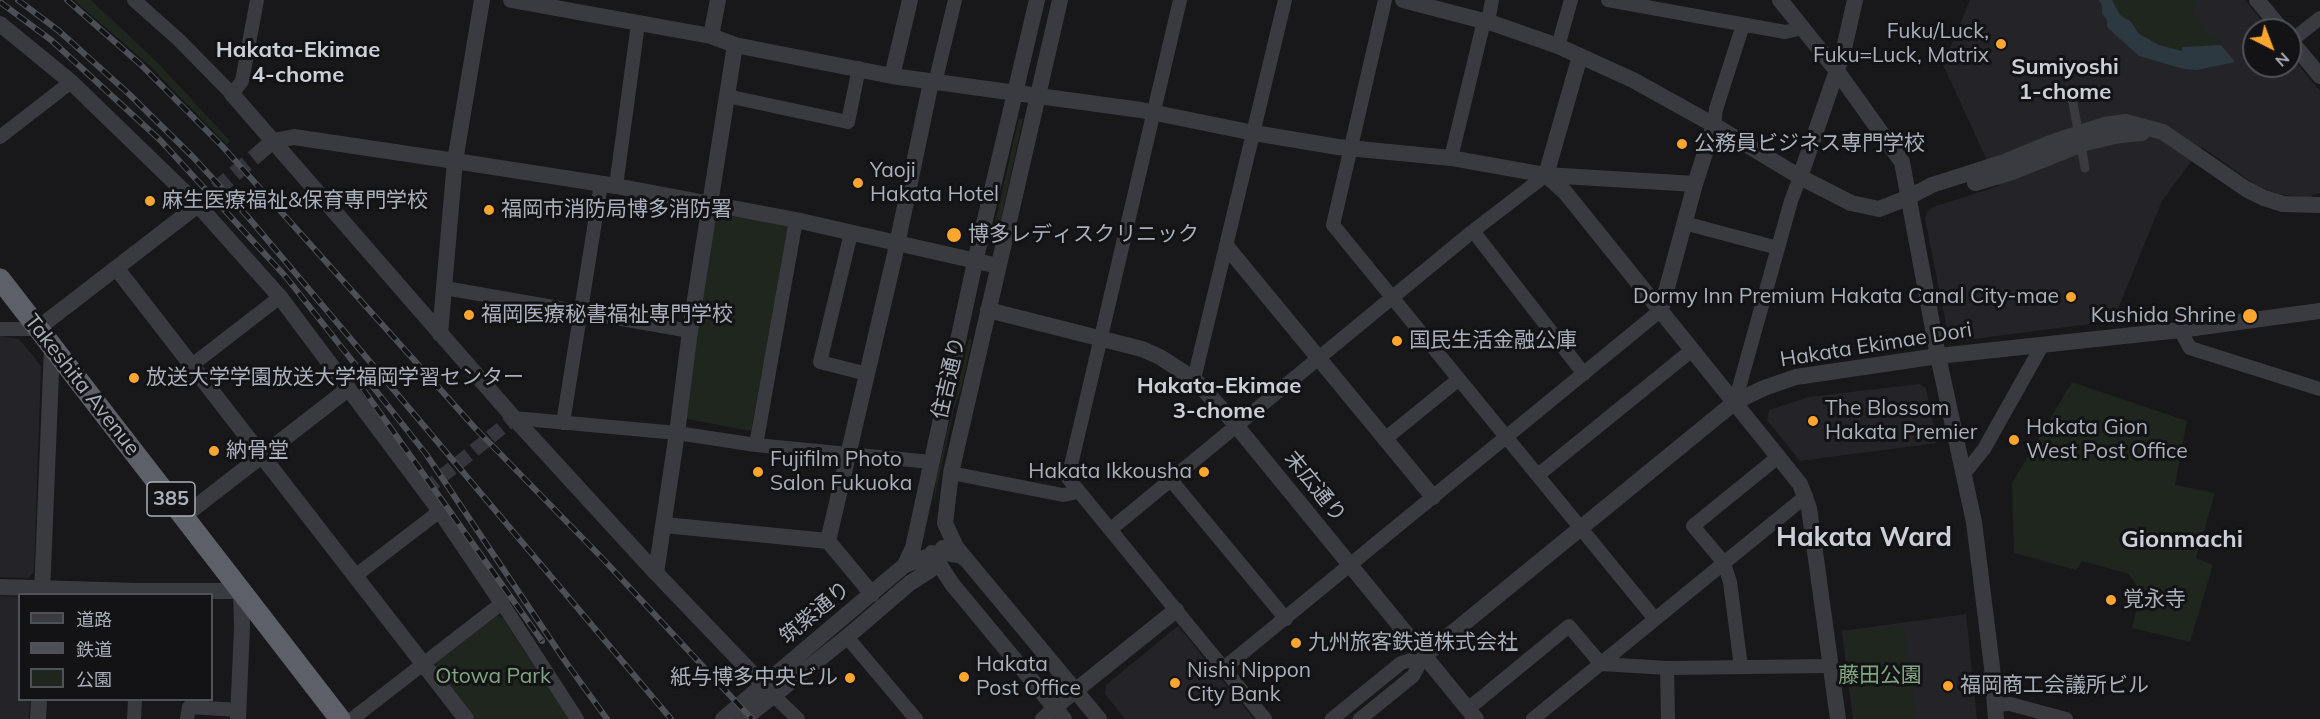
<!DOCTYPE html>
<meta charset="utf-8">
<style>
body{margin:0}
#map{position:relative;width:2320px;height:719px;overflow:hidden;background:#18181b;font-family:Mulish,"Noto Sans JP",sans-serif}
canvas{display:block}
.legend{position:absolute;left:18px;top:593px;width:195px;height:108px;box-sizing:border-box;background:#131316;border:2px solid #4f5258;margin:0;padding:8px 10px;list-style:none;font-size:18px;color:#aab0bb}
.legend li{display:flex;align-items:center;gap:12px;height:30px}
.legend b{width:30px;border:2px solid #4f5258}
.north{position:absolute;left:2242px;top:18px;width:60px;height:60px;box-sizing:border-box;background:#131316;border:2px solid #4f5258;border-radius:50%;rotate:138deg;font-size:16px;font-weight:700;line-height:24px;text-align:center;color:#aab0bb}
.north::after{content:'';display:block;margin:auto;width:21px;height:27px;background:#fca62f;clip-path:polygon(50% 0,100% 100%,50% 72%,0 100%)}
</style>
<div id="map">
<canvas width="2320" height="719"></canvas>
<ul class="legend">
<li><b style="height:8px;background:#393b40"></b>道路</li>
<li><b style="height:8px;background:#4c4f55"></b>鉄道</li>
<li><b style="height:16px;background:#1e261e"></b>公園</li>
</ul>
<div class="north">N</div>
</div>
<script>
const c = document.querySelector('canvas').getContext('2d');
c.lineJoin = 'round';
function fill(path, color) {
  c.fillStyle = color;
  c.fill(path, 'evenodd');
}
function shape(rows) {
  const path = new Path2D();
  for (const r of rows) {
    path.moveTo(r[0], r[1]);
    for (let i = 2; i < r.length; i += 2) path.lineTo(r[i], r[i + 1]);
  }
  return path;
}
function stroke(path, color, width, dash) {
  c.strokeStyle = color;
  c.lineWidth = width;
  c.lineCap = dash ? 'butt' : 'round';
  c.setLineDash(dash || []);
  c.stroke(path);
}
function write(font, color, halo, rows, align = 'center') {
  c.font = font + ' Mulish,"Noto Sans JP",sans-serif';
  c.lineWidth = 6;
  c.setLineDash([]);
  c.textBaseline = 'middle';
  c.strokeStyle = halo;
  c.fillStyle = color;
  for (const [text, x, y, turn = 0] of rows) {
    c.save();
    c.translate(x, y);
    c.rotate((+turn || 0) * Math.PI / 180);
    c.textAlign = isNaN(turn) ? turn : align;
    if (halo) c.strokeText(text, 0, 0);
    c.fillText(text, 0, 0);
    c.restore();
  }
}
const built = shape([
 [1970,0,2245,0,2269,30,2254,30,2254,66,2290,66,2290,55,2320,91,2320,193,2312,195,2311,198,2278,194,2256,185,2202,147,2162,201,2113,321,1958,341,1953,340,1946,324,1925,218,1927,212,1933,207,1999,186,1943,65],
 [0,336,19,339,41,366,34,572,28,578,0,577],
 [1919,384,1926,388,1937,443,1800,461,1767,420,1769,410,1809,397],
 [0,596,19,597,20,700,30,700,29,719,0,719],
 [1966,614,1977,719,1853,719,1842,631],
 [1178,626,1254,719,1125,719,1105,694,1106,685]
]);
const green = shape([
 [74,0,91,0,157,62,230,141,227,145,150,66],
 [2112,0,2192,0,2197,6,2192,12,2221,45,2182,48,2183,51,2159,45,2139,34,2127,18,2120,15],
 [1019,118,1023,119,998,232,993,231],
 [715,213,788,226,751,431,677,417],
 [969,339,972,340,961,389,954,409,933,505,936,480],
 [2072,382,2187,421,2175,485,2215,493,2196,558,2213,565,2190,642,2132,628,2141,592,2129,574,2082,561,2076,570,2014,553,2012,483],
 [497,616,502,617,569,719,475,719,435,668,436,663],
 [1904,625,1916,719,1855,719,1844,633]
]);
const water = shape([
 [2099,0,2112,0,2120,15,2131,22,2139,34,2159,45,2182,51,2182,47,2221,45,2235,62,2197,70,2184,69,2139,56,2107,27,2107,20,2102,13,2102,5]
]);
const minorTunnel = shape([
 [425,490,514,418]
]);
const tertiaryTunnel = shape([
 [198,205,259,153]
]);
const pedestrian = shape([
 [2072,98,2085,168]
]);
const minor = shape([
 [134,0,179,40,232,94,242,81,257,0],
 [1180,0,1068,478,1265,719],
 [1385,0,1333,225,1655,619],
 [1608,0,1785,32,1804,28],
 [1488,22,1492,0],
 [2291,41,2320,18],
 [1558,46,1571,0],
 [935,83,955,0],
 [727,96,848,122,859,68],
 [1714,125,1716,109,1743,25],
 [0,137,71,82],
 [1451,158,1484,21],
 [616,186,638,24],
 [1684,223,1778,248],
 [1473,231,1584,374],
 [851,233,820,362,867,374],
 [445,288,690,331],
 [0,329,37,329],
 [2180,330,2190,348,2320,389],
 [192,365,280,297],
 [1194,379,1285,0],
 [1735,402,1791,201,1800,177],
 [514,418,677,433,756,445,931,462],
 [563,423,601,184],
 [1385,439,1459,379],
 [756,445,796,220],
 [951,473,1063,495,1078,492],
 [1964,474,1984,449,2043,344],
 [1538,475,1692,350],
 [1170,479,1286,619],
 [1111,529,1473,231,1546,175],
 [355,576,440,511],
 [847,637,916,719],
 [1741,667,1730,582,1724,563,1693,526,1778,457],
 [1224,668,1661,310],
 [1667,668,1668,719],
 [773,695,798,719],
 [1994,705,2010,704,2066,719],
 [1468,709,1569,626,1601,664,1667,668,1830,666],
 [134,719,135,700],
 [187,719,189,707,239,710],
 [352,719,502,603,577,719],
 [1042,719,1055,707],
 [1332,719,1401,663,1424,656],
 [1360,719,1413,676,1424,656],
 [1533,719,1806,496]
]);
const tertiary = shape([
 [511,0,711,36,735,45,892,76,1141,110,1254,133,1338,147,1451,158,1546,175,1695,184],
 [1060,0,951,473,945,523,956,547,1099,719],
 [1403,0,1495,24,1558,46,1633,80,1714,125,1800,177,1851,203,1879,209,1907,198,1932,185,2007,161,2053,142,2104,125,2126,122,2163,132,2246,189,2264,198,2283,204,2320,205],
 [1780,0,1837,71,1902,162,1938,356,1974,522,1992,667,1996,719],
 [2257,0,2282,30],
 [0,24,71,82,198,205,280,297,440,511,502,603],
 [711,36,718,0],
 [2290,40,2320,76],
 [1580,56,1546,175,1565,192,1800,484,1809,508,1838,719],
 [892,76,910,0],
 [232,94,514,418,656,573,773,695],
 [259,153,273,141,294,137,455,161,616,186,796,220,998,266],
 [1800,177,1843,53,1855,0],
 [1975,183,2012,172,2085,143,2120,135,2142,133],
 [1227,247,1433,497],
 [117,269,466,719],
 [988,310,1142,349,1160,357,1194,379,1230,418,1476,719],
 [1661,310,1695,184,1714,125],
 [37,329,198,205],
 [440,334,455,161,482,0],
 [184,516,348,389],
 [664,525,828,541,872,594],
 [828,541,895,254,931,82],
 [932,553,952,584,1064,719],
 [905,565,913,548,975,262,1037,0],
 [656,573,677,433,690,331,735,45],
 [0,587,138,591,241,591,242,627,238,719],
 [42,594,52,348],
 [1424,656,1735,402,1764,388,1796,377,1938,356,2180,330,2320,311],
 [1055,707,1176,610],
 [38,719,39,700],
 [723,719,905,565,940,552,962,556,965,559],
 [744,719,847,637,910,583,929,571,938,562,943,548]
]);
const trunk = shape([
 [0,279,340,719]
]);
const rail = shape([
 [18,0,59,31,129,94,193,157,248,217,671,719],
 [67,0,140,64,223,147,475,428,603,559,752,719],
 [0,2,51,40,160,140,286,277,426,454,565,661,607,719],
 [363,389,542,641]
]);
const markers = [
 [2001,44,6,"#fca62f"],
 [1682,144,6,"#fca62f"],
 [858,183,6,"#fca62f"],
 [150,201,6,"#fca62f"],
 [489,210,6,"#fca62f"],
 [954,235,8,"#fca62f"],
 [2071,297,6,"#fca62f"],
 [469,315,6,"#fca62f"],
 [2250,316,8,"#fca62f"],
 [1397,341,6,"#fca62f"],
 [134,378,6,"#fca62f"],
 [1813,421,6,"#fca62f"],
 [2014,440,6,"#fca62f"],
 [214,451,6,"#fca62f"],
 [758,472,6,"#fca62f"],
 [1204,472,6,"#fca62f"],
 [2111,600,6,"#fca62f"],
 [1296,643,6,"#fca62f"],
 [964,677,6,"#fca62f"],
 [850,678,6,"#fca62f"],
 [1175,683,6,"#fca62f"],
 [1948,686,6,"#fca62f"]
];
const shields = [
 [171,499,48]
];
const shieldNames = [
 ["385",171,499]
];
const poiNames = [
 ["Fuku/Luck,",1989,32,"right"],
 ["Fuku=Luck, Matrix",1989,56,"right"],
 ["公務員ビジネス専門学校",1694,144],
 ["Yaoji",870,171],
 ["Hakata Hotel",870,195],
 ["麻生医療福祉&保育専門学校",162,201],
 ["福岡市消防局博多消防署",501,210],
 ["博多レディスクリニック",968,235],
 ["Dormy Inn Premium Hakata Canal City-mae",2059,297,"right"],
 ["福岡医療秘書福祉専門学校",481,315],
 ["Kushida Shrine",2236,316,"right"],
 ["国民生活金融公庫",1409,341],
 ["放送大学学園放送大学福岡学習センター",146,378],
 ["The Blossom",1825,409],
 ["Hakata Premier",1825,433],
 ["Hakata Gion",2026,428],
 ["West Post Office",2026,452],
 ["納骨堂",226,451],
 ["Fujifilm Photo",770,460],
 ["Salon Fukuoka",770,484],
 ["Hakata Ikkousha",1192,472,"right"],
 ["覚永寺",2123,600],
 ["九州旅客鉄道株式会社",1308,643],
 ["Hakata",976,665],
 ["Post Office",976,689],
 ["Nishi Nippon",1187,671],
 ["City Bank",1187,695],
 ["紙与博多中央ビル",838,678,"right"],
 ["福岡商工会議所ビル",1960,686]
];
const streetNames = [
 ["Hakata Ekimae Dori",1876,345,-9],
 ["住吉通り",949,378,-77],
 ["Takeshita Avenue",82,385,52],
 ["末広通り",1315,487,51],
 ["筑紫通り",815,613,-40]
];
const parkNames = [
 ["藤田公園",1880,676],
 ["Otowa Park",493,677]
];
const neighbourhoodNames = [
 ["Hakata-Ekimae",298,50],
 ["4-chome",298,75],
 ["Sumiyoshi",2065,67],
 ["1-chome",2065,92],
 ["Hakata-Ekimae",1219,386],
 ["3-chome",1219,411]
];
const quarterNames = [
 ["Gionmachi",2182,540]
];
const districtNames = [
 ["Hakata Ward",1864,538]
];
fill(built, '#242428');
fill(green, '#1e261e');
fill(water, '#2d3940');
stroke(minorTunnel, '#35363b', 14, [14, 7]);
stroke(tertiaryTunnel, '#35363b', 16, [16, 8]);
stroke(pedestrian, '#393b40', 9);
stroke(minor, '#393b40', 14);
stroke(tertiary, '#393b40', 16);
stroke(trunk, '#5d6068', 21);
stroke(rail, '#4c4f55', 6);
stroke(rail, '#131316', 4, [11]);
for (const [x, y, r, color] of markers) {
  const dot = new Path2D();
  dot.arc(x, y, r, 0, 2 * Math.PI);
  c.fillStyle = color;
  c.fill(dot);
  stroke(dot, '#131316', 2);
}
for (const [x, y, w] of shields) {
  const box = new Path2D();
  box.roundRect(x - w / 2, y - 17, w, 34, 4.5);
  c.fillStyle = '#131316';
  c.fill(box);
  stroke(box, '#aab0bb', 1.5);
}
write('bold 20px', '#aab0bb', null, shieldNames);
write('21px', '#aab0bb', '#131316', poiNames, 'left');
write('21px', '#aab0bb', '#131316', streetNames);
write('21px', '#81a780', '#131316', parkNames);
write('bold 22px', '#cbcfd7', '#131316', neighbourhoodNames);
write('bold 24px', '#cbcfd7', '#131316', quarterNames);
write('bold 27px', '#cbcfd7', '#131316', districtNames);
</script>
